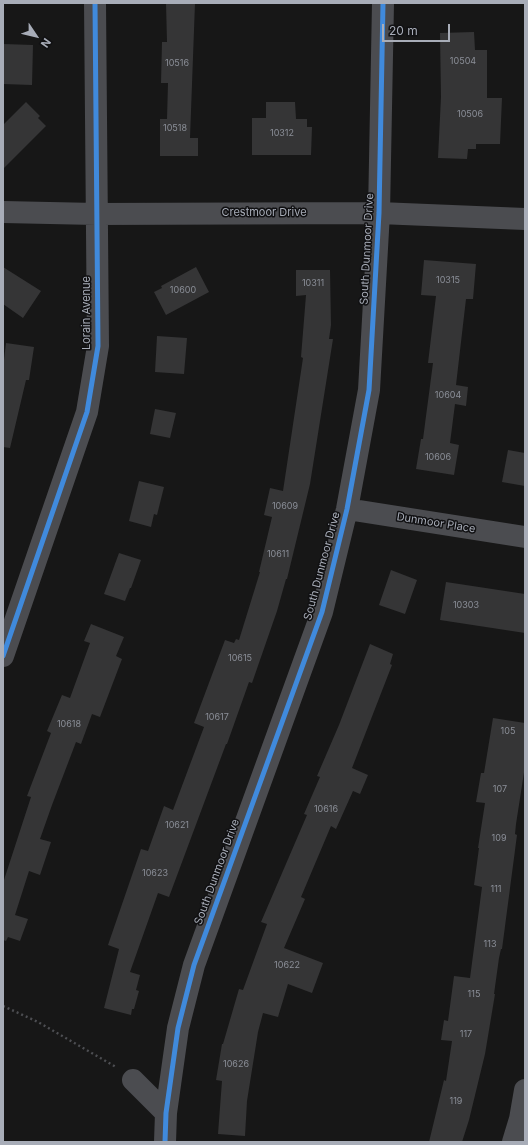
<!DOCTYPE html>
<style>
body{margin:0}
#map{position:relative;width:528px;height:1145px;overflow:hidden;background:#171717;font-family:Inter,sans-serif}
canvas{display:block}
.frame{position:absolute;inset:0;border:4px solid #a8adb8;pointer-events:none}
.north{position:absolute;left:16px;top:16px;width:40px;height:40px;-webkit-text-stroke:3px #111113;paint-order:stroke;rotate:125deg;font-size:11px;font-weight:700;line-height:16px;text-align:center;color:#a8adb8}
.north::after{content:'';display:block;margin:auto;width:14px;height:18px;background:#a8adb8;clip-path:polygon(50% 0,100% 100%,50% 72%,0 100%)}
.scale{position:absolute;left:382px;top:24px;width:68px;height:18px;box-sizing:border-box;border:2px solid #a8adb8;border-top:0;padding-left:5px;font-size:12px;line-height:14px;white-space:nowrap;color:#a8adb8;-webkit-text-stroke:3px #111113;paint-order:stroke}
</style>
<div id="map">
<canvas width="528" height="1145"></canvas>
<div class="frame"></div>
<div class="north">N</div>
<div class="scale">20 m</div>
</div>
<script>
const c = document.querySelector('canvas').getContext('2d');
c.lineJoin = 'round';
function fill(path, color) {
  c.fillStyle = color;
  c.fill(path, 'evenodd');
}
function shape(rows) {
  const path = new Path2D();
  for (const r of rows) {
    path.moveTo(r[0], r[1]);
    for (let i = 2; i < r.length; i += 2) path.lineTo(r[i], r[i + 1]);
  }
  return path;
}
function stroke(path, color, width, dash) {
  c.strokeStyle = color;
  c.lineWidth = width;
  c.lineCap = dash ? 'butt' : 'round';
  c.setLineDash(dash || []);
  c.stroke(path);
}
function write(font, color, halo, rows, align = 'center') {
  c.font = font + ' Inter,sans-serif';
  c.lineWidth = 3;
  c.setLineDash([]);
  c.textBaseline = 'middle';
  c.strokeStyle = halo;
  c.fillStyle = color;
  for (const [text, x, y, turn = 0] of rows) {
    c.save();
    c.translate(x, y);
    c.rotate((+turn || 0) * Math.PI / 180);
    c.textAlign = isNaN(turn) ? turn : align;
    if (halo) c.strokeText(text, 0, 0);
    c.fillText(text, 0, 0);
    c.restore();
  }
}
const building = shape([
 [166,3,195,3,190,138,198,138,198,156,160,156,160,119,167,119,168,83,161,83,162,42,167,42],
 [474,32,475,50,487,50,487,98,502,98,500,144,476,144,476,149,468,149,467,159,438,158,441,97,440,33],
 [3,44,33,45,32,85,3,84],
 [26,102,40,116,38,118,46,126,3,169,3,125],
 [266,102,295,102,296,119,307,119,307,127,312,127,311,155,252,155,252,118,266,118],
 [424,260,476,264,473,299,466,299,456,385,468,387,466,406,455,404,450,443,459,445,454,475,416,469,421,439,423,439,433,363,428,363,436,296,421,295],
 [3,267,41,291,23,318,3,304],
 [196,267,209,292,166,315,154,292,162,288,161,286],
 [296,270,330,270,331,325,329,339,333,339,310,484,287,579,286,579,277,611,252,683,249,682,227,744,226,744,169,897,158,893,130,972,140,975,136,990,139,991,134,1009,132,1009,131,1015,104,1008,119,949,108,945,141,849,148,851,164,806,173,810,204,727,194,723,225,640,234,643,236,639,239,640,260,572,259,572,272,517,264,515,270,488,283,491,303,358,301,357,306,295,296,296],
 [157,336,187,338,184,374,155,372],
 [6,343,34,347,29,380,26,380,10,448,3,447,3,368],
 [155,409,176,413,170,438,150,434],
 [508,450,525,453,525,486,502,482],
 [139,481,164,487,157,515,154,514,151,527,129,521],
 [119,553,141,560,131,588,130,588,125,601,104,594],
 [391,570,417,580,405,614,379,605],
 [446,582,525,594,525,633,440,620],
 [91,624,124,637,116,656,122,659,100,717,92,714,81,744,76,742,52,805,40,839,51,842,40,875,29,871,15,915,28,919,20,941,8,937,6,941,3,940,3,883,31,797,27,796,51,733,47,731,62,695,70,698,90,643,84,641],
 [370,644,393,654,390,664,392,665,352,768,368,775,360,794,353,791,336,829,331,826,301,897,305,899,284,948,323,963,312,993,288,984,278,1017,263,1013,258,1032,247,1101,245,1136,218,1134,222,1081,216,1080,222,1044,223,1044,239,989,243,990,267,924,261,922,307,815,304,814,320,777,317,776,339,725],
 [493,718,525,723,525,766,516,824,515,834,517,835,502,949,501,949,499,958,494,994,495,994,485,1054,469,1120,462,1142,429,1142,444,1080,446,1081,452,1041,441,1040,444,1020,448,1021,454,976,470,978,482,887,474,885,479,848,478,848,485,803,476,802,481,773,484,773]
]);
const path = shape([
 [3,1006,38,1022,116,1067]
]);
const minor = shape([
 [3,212,96,214,379,213,525,219],
 [347,509,525,537],
 [3,656,87,412,98,346,95,3],
 [133,1080,166,1113],
 [165,1142,166,1113,178,1028,194,965,322,612,347,509,369,390,379,213,383,3],
 [513,1142,520,1119,525,1090]
]);
const cycleway = shape([
 [3,656,87,412,98,346,95,3],
 [165,1142,166,1113,178,1028,194,965,322,612,347,509,369,390,379,213,383,3]
]);
const numberNames = [
 ["10504",463,61],
 ["10516",177,63],
 ["10506",470,114],
 ["10518",175,128],
 ["10312",282,133],
 ["10315",448,280],
 ["10311",313,283],
 ["10600",183,290],
 ["10604",448,395],
 ["10606",438,457],
 ["10609",285,506],
 ["10611",278,554],
 ["10303",466,605],
 ["10615",240,658],
 ["10617",217,717],
 ["10618",69,724],
 ["105",508,731],
 ["107",500,789],
 ["10616",326,809],
 ["10621",177,825],
 ["109",499,838],
 ["10623",155,873],
 ["111",496,889],
 ["113",490,944],
 ["10622",287,965],
 ["115",474,994],
 ["117",466,1034],
 ["10626",236,1064],
 ["119",456,1101]
];
const streetNames = [
 ["Crestmoor Drive",264,213],
 ["South Dunmoor Drive",367,249,-87],
 ["Lorain Avenue",87,313,-90],
 ["Dunmoor Place",436,523,9],
 ["South Dunmoor Drive",322,566,-75],
 ["South Dunmoor Drive",217,872,-70]
];
fill(building, '#353536');
stroke(path, '#4d4e52', 2.5, [2, 3]);
stroke(minor, '#4b4c50', 22);
stroke(cycleway, '#408adc', 5);
write('9px', '#8b8f98', null, numberNames);
write('11px', '#a8adb8', '#111113', streetNames);
</script>
